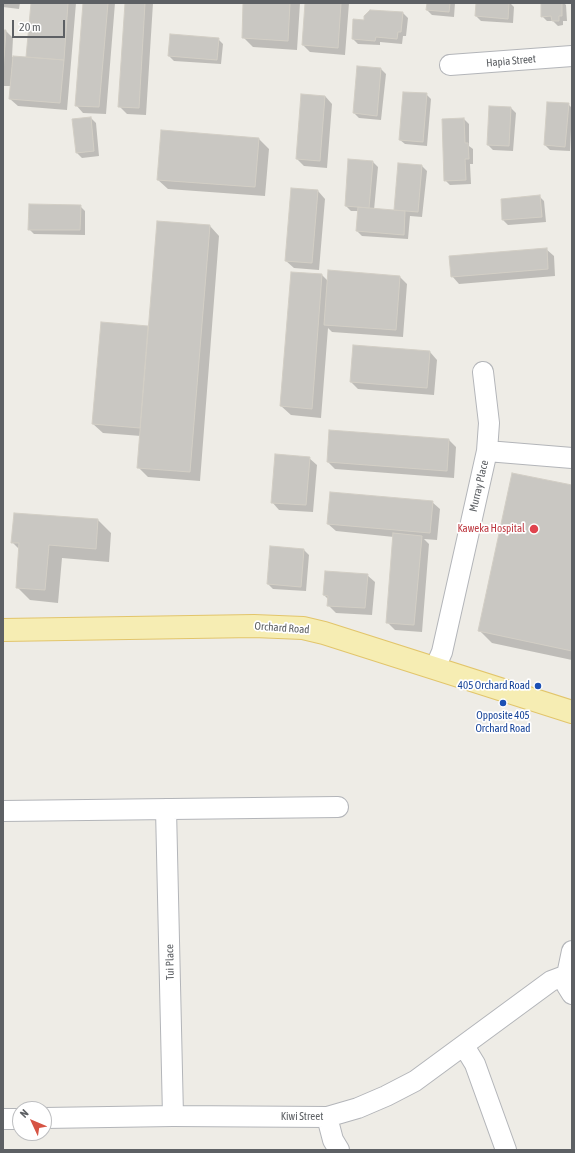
<!DOCTYPE html>
<style>
body{margin:0}
#map{position:relative;width:575px;height:1153px;overflow:hidden;background:#eeece6;font-family:"Asap Condensed",sans-serif}
canvas{display:block}
.frame{position:absolute;inset:0;border:4px solid #5d6064;pointer-events:none}
.north{position:absolute;left:12px;top:1101px;width:40px;height:40px;box-sizing:border-box;background:#fff;border:1px solid #bebfc1;border-radius:50%;rotate:314deg;font-size:11px;font-weight:700;line-height:16px;text-align:center;color:#5d6064}
.north::after{content:'';display:block;margin:auto;width:14px;height:18px;background:#d65444;clip-path:polygon(50% 0,100% 100%,50% 72%,0 100%)}
.scale{position:absolute;left:12px;top:20px;width:53px;height:18px;box-sizing:border-box;border:2px solid #5d6064;border-top:0;padding-left:5px;font-size:12px;line-height:14px;white-space:nowrap;color:#5d6064;-webkit-text-stroke:3px #fff;paint-order:stroke}
</style>
<div id="map">
<canvas width="575" height="1153"></canvas>
<div class="frame"></div>
<div class="north">N</div>
<div class="scale">20 m</div>
</div>
<script>
const c = document.querySelector('canvas').getContext('2d');
c.lineJoin = 'round';
function fill(path, color) {
  c.fillStyle = color;
  c.fill(path, 'evenodd');
}
function shape(rows) {
  const path = new Path2D();
  for (const r of rows) {
    path.moveTo(r[0], r[1]);
    for (let i = 2; i < r.length; i += 2) path.lineTo(r[i], r[i + 1]);
  }
  return path;
}
function stroke(path, color, width, dash) {
  c.strokeStyle = color;
  c.lineWidth = width;
  c.lineCap = dash ? 'butt' : 'round';
  c.setLineDash(dash || []);
  c.stroke(path);
}
function write(font, color, halo, rows, align = 'center') {
  c.font = font + ' "Asap Condensed",sans-serif';
  c.lineWidth = 3.5;
  c.setLineDash([]);
  c.textBaseline = 'middle';
  c.strokeStyle = halo;
  c.fillStyle = color;
  for (const [text, x, y, turn = 0] of rows) {
    c.save();
    c.translate(x, y);
    c.rotate((+turn || 0) * Math.PI / 180);
    c.textAlign = isNaN(turn) ? turn : align;
    if (halo) c.strokeText(text, 0, 0);
    c.fillText(text, 0, 0);
    c.restore();
  }
}
const shadow = shape([
 [3,3,20,3,19,9,3,7],
 [32,3,76,3,67,110,18,106,10,99,11,86,3,86,3,31,6,31,13,38,12,57,27,58],
 [84,3,115,3,106,114,83,113,76,105],
 [126,3,153,3,146,115,127,114,119,106],
 [244,3,300,3,297,50,253,47,243,37],
 [306,3,349,3,345,55,310,52,303,45],
 [428,3,455,3,454,17,432,15,427,10],
 [477,3,510,3,514,7,513,23,481,21,476,16],
 [542,3,564,3,566,5,567,21,563,21,563,25,558,26,553,21,547,21,542,16],
 [403,13,408,18,406,36,403,36,402,44,380,42,380,45,358,44,353,39,365,21],
 [218,39,223,44,221,64,174,61,169,56],
 [381,69,386,74,381,120,359,118,354,113],
 [426,94,431,99,427,146,405,144,400,140],
 [325,96,332,104,327,168,304,166,297,159],
 [568,104,572,108,570,151,550,150,545,145],
 [511,108,516,113,513,151,493,150,488,145],
 [91,118,96,123,99,156,82,158,77,153,74,120],
 [464,119,469,124,469,146,473,149,473,164,470,164,471,184,450,185,445,180],
 [259,139,269,149,265,196,168,189,158,180],
 [373,162,378,167,374,210,395,211,399,164,422,166,427,171,422,217,410,216,408,239,362,236,357,231,358,211,351,211,346,206],
 [318,191,325,199,319,270,294,268,286,261],
 [539,196,544,201,546,222,508,225,503,220],
 [80,206,85,211,85,235,34,234,29,229],
 [210,226,219,236,200,481,148,477,138,467,141,436,103,433,93,424,102,323,149,327],
 [546,249,554,256,555,276,459,284,452,276],
 [292,273,322,275,328,281,400,277,407,284,403,337,332,332,328,328,321,418,291,415,281,406],
 [430,352,437,360,434,395,358,389,351,382],
 [449,440,456,447,454,478,335,469,328,462],
 [309,458,317,465,313,512,279,510,272,502],
 [572,486,572,660,492,643,479,630],
 [432,502,440,509,437,540,424,539,429,544,422,632,395,630,387,622,394,537,336,531,328,524],
 [15,514,98,520,111,533,109,562,62,558,58,603,30,600,17,587,20,550,12,542],
 [304,550,309,555,306,591,273,589,268,584],
 [367,575,375,582,372,615,336,613,328,605,329,600,324,595]
]);
const building = shape([
 [31,3,68,3,64,60,26,57,31,3],
 [83,3,108,3,99,107,75,106,83,3],
 [125,3,145,3,139,108,118,107,125,3],
 [243,3,290,3,288,41,242,38,243,3],
 [305,3,341,3,338,48,302,45,305,3],
 [427,3,450,3,449,12,426,10,427,3],
 [476,3,509,3,508,19,475,16,476,3],
 [541,3,562,3,562,16,559,16,559,21,552,21,551,16,541,17,541,3],
 [370,10,403,12,401,32,398,32,397,39,376,37,375,41,352,39,353,19,364,20,364,16,370,10],
 [3,30,6,30,3,73,3,30],
 [170,34,219,38,217,60,168,56,170,34],
 [13,56,64,60,60,103,9,99,13,56],
 [357,66,381,68,377,116,353,113,357,66],
 [403,92,427,93,423,142,399,140,403,92],
 [301,94,325,96,320,161,296,159,301,94],
 [547,102,569,103,565,147,544,145,547,102],
 [489,106,511,107,509,146,487,145,489,106],
 [91,117,94,151,76,153,72,119,91,117],
 [464,118,465,143,468,143,469,159,465,159,466,180,444,181,442,119,464,118],
 [161,130,259,138,255,187,157,180,161,130],
 [348,159,373,161,369,208,345,206,348,159],
 [398,163,422,165,418,212,394,210,398,163],
 [291,188,318,190,312,263,285,261,291,188],
 [540,195,542,217,502,220,501,199,540,195],
 [29,204,81,205,80,230,28,230,29,204],
 [358,207,405,211,404,235,356,231,358,207],
 [157,221,210,225,190,472,137,468,157,221],
 [547,248,548,269,451,277,449,256,547,248],
 [328,270,400,276,396,330,324,325,328,270],
 [291,272,322,274,312,409,280,406,291,272],
 [101,322,148,326,140,428,92,424,101,322],
 [353,345,430,351,427,388,350,382,353,345],
 [329,430,449,439,447,471,327,462,329,430],
 [275,454,310,457,306,505,271,503,275,454],
 [512,473,572,485,572,651,478,631,512,473],
 [330,492,433,501,430,533,327,524,330,492],
 [14,513,98,519,96,549,49,545,45,590,16,588,19,543,11,543,14,513],
 [393,533,422,536,414,625,386,623,393,533],
 [270,546,304,549,301,587,267,584,270,546],
 [325,571,368,574,365,608,327,606,328,596,323,595,325,571]
]);
const minor = shape([
 [450,65,572,56],
 [487,451,572,458],
 [435,668,442,652,487,451,489,423,483,372],
 [166,809,173,1116],
 [3,811,338,807],
 [572,951,567,975,567,986,572,994],
 [464,1046,475,1064,506,1150],
 [327,1117,333,1140,339,1150],
 [44,1118,173,1116,327,1117,358,1108,386,1096,415,1081,551,981,567,975],
 [3,1119,20,1119]
]);
const major = shape([
 [3,630,254,626,303,628,324,633,572,712]
]);
const markers = [
 [534,529,5,"#e0444e"],
 [538,686,4,"#1a4fb4"],
 [503,703,4,"#1a4fb4"]
];
const streetNames = [
 ["Hapia Street",511,61,-5],
 ["Murray Place",479,486,-77],
 ["Orchard Road",282,628,4],
 ["Tui Place",170,962,-91],
 ["Kiwi Street",302,1117]
];
const healthNames = [
 ["Kaweka Hospital",525,529]
];
const transitNames = [
 ["405 Orchard Road",530,686],
 ["Opposite 405",503,716,"center"],
 ["Orchard Road",503,729,"center"]
];
fill(shadow, '#0003');
fill(building, '#c9c7c2');
stroke(building, '#d2cec5', 1);
stroke(minor, '#b3b5b9', 22);
stroke(major, '#e2c56b', 24);
stroke(minor, '#fff', 20);
stroke(major, '#f6edb3', 22);
for (const [x, y, r, color] of markers) {
  const dot = new Path2D();
  dot.arc(x, y, r, 0, 2 * Math.PI);
  c.fillStyle = color;
  c.fill(dot);
  stroke(dot, '#fff', 1.5);
}
write('11px', '#5d6064', '#fff', streetNames);
write('11px', '#be3a42', '#fff', healthNames, 'right');
write('11px', '#164399', '#fff', transitNames, 'right');
</script>
